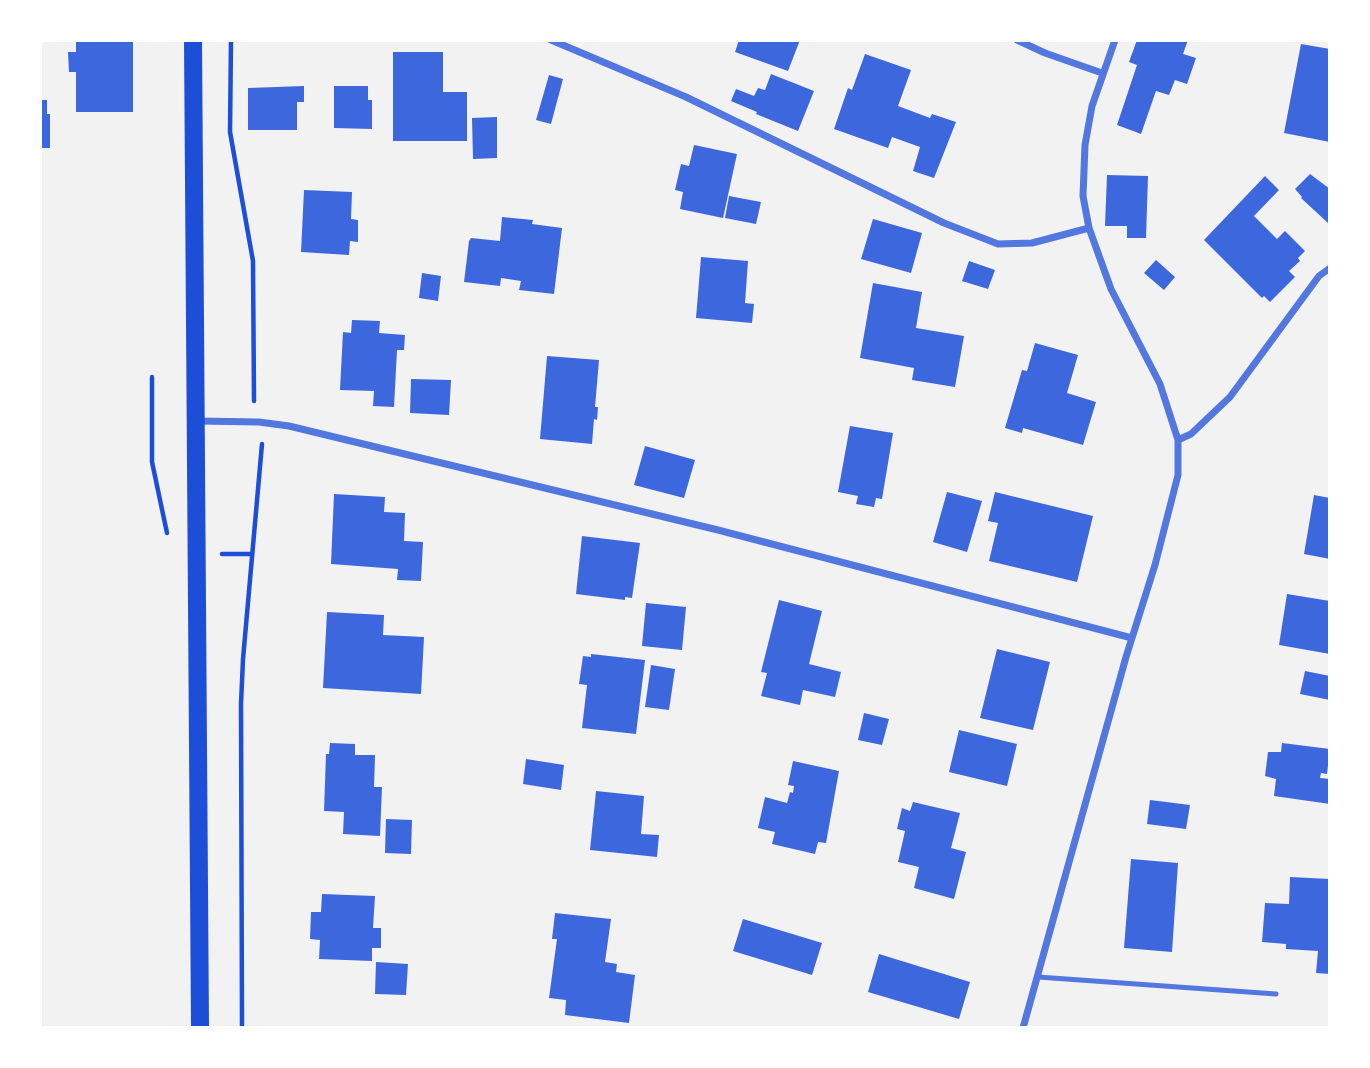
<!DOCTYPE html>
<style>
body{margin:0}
#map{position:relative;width:1370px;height:1068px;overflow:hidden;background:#f2f2f2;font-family:"Times New Roman",serif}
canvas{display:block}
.frame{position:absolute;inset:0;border:42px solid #fff;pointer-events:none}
</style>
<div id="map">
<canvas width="1370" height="1068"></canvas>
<div class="frame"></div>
</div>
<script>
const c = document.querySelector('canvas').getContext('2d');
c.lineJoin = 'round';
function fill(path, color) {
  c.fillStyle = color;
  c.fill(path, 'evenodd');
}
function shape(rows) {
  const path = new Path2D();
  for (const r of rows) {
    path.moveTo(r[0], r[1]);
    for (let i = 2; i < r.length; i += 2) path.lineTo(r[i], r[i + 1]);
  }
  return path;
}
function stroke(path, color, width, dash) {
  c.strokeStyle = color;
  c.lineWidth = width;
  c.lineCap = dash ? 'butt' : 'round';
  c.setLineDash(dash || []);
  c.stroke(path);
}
const building = shape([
 [76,40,133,40,133,112,76,112,76,72,69,72,68,52,76,52],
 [739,40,800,40,788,71,735,52],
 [1137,40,1188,40,1183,54,1196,58,1187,84,1175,80,1169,95,1156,91,1141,134,1117,125,1137,65,1129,62],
 [1301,44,1330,49,1330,142,1284,133],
 [393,52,443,52,443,92,467,92,467,141,393,141],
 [865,54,911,70,898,106,930,118,932,114,956,122,934,178,913,171,920,147,892,137,888,148,834,129,848,88,852,90],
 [771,74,814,91,798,131,756,114,757,112,731,101,736,89,754,96,758,88,765,90],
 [549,75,563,79,551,124,536,120],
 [304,86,304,102,297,102,297,130,248,130,248,88],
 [334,86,368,86,368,100,372,100,372,129,334,128],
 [40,100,47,100,47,114,50,114,50,148,40,148],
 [497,117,497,158,473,159,472,118],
 [694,145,737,154,723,218,680,209,683,192,675,190,681,164,689,166],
 [1310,174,1330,189,1330,221,1328,223,1301,198,1302,197,1295,189],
 [1107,175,1148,176,1146,238,1127,238,1127,226,1105,226],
 [1265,176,1279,190,1254,216,1277,239,1285,231,1305,251,1298,258,1300,261,1289,271,1295,277,1270,302,1264,296,1262,298,1204,240],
 [304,190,352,192,351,219,358,220,358,242,350,241,349,255,301,252],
 [729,196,761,202,756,224,725,218],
 [502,217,533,220,532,224,562,228,554,294,519,290,521,281,501,278,500,286,464,282,469,241,471,238,500,241],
 [873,219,922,233,911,273,861,259],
 [701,257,748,261,745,303,754,304,752,323,696,318],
 [1156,260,1175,277,1164,290,1144,273],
 [969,261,995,270,988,289,962,281],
 [422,273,441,276,438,301,419,298],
 [873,283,922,292,916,328,964,336,955,387,912,380,914,368,860,358],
 [352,320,380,321,379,333,405,335,404,350,397,350,394,407,373,406,374,391,340,390,343,332,351,333],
 [1035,343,1078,355,1067,393,1096,402,1083,445,1023,428,1022,433,1005,428,1022,370,1027,371],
 [547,356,599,360,595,407,598,407,597,420,594,419,592,444,540,439],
 [411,379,451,380,449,415,410,413],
 [850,426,893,433,882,499,876,498,874,507,856,504,858,496,838,492],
 [645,446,695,460,684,498,634,485],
 [947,492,982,501,967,552,933,542],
 [995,492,1093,516,1077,582,989,561,998,523,988,521],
 [334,494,385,497,384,512,405,513,404,541,423,542,421,581,397,580,398,569,331,564],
 [1314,495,1330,498,1330,559,1304,554],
 [582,536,640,543,632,598,625,597,625,600,576,594],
 [1287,594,1330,601,1330,654,1279,645],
 [779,600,822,611,809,664,841,672,835,697,803,690,800,705,761,696,767,673,761,672],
 [646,603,686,607,682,650,642,646],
 [327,612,384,615,383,635,424,637,421,694,323,688],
 [997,649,1050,662,1033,730,980,718],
 [591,654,645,660,636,734,582,728,587,685,579,684,583,656,591,657],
 [651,665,675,669,669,710,645,707],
 [1305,671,1330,676,1330,700,1300,694],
 [864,713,889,719,882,745,858,740],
 [959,730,1017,744,1007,786,949,772],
 [330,743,355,744,355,755,375,755,374,787,382,787,380,836,343,834,344,812,324,811,326,754,329,754],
 [1282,743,1330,749,1327,774,1321,773,1320,778,1330,779,1330,804,1274,796,1276,779,1265,776,1268,752,1281,752],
 [526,759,564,765,561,790,523,784],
 [793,761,839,771,826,843,818,842,815,854,772,844,775,832,758,828,765,797,787,803,790,792,793,793,794,786,788,785],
 [596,791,644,796,641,834,659,835,657,857,590,850],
 [1150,800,1190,805,1186,829,1147,824],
 [913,802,960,813,951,848,966,852,954,899,914,888,919,867,898,862,905,831,897,829,902,808,910,811],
 [386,819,412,820,411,854,385,853],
 [1131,859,1178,863,1172,952,1124,948],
 [1290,877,1330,879,1330,974,1316,973,1318,951,1286,949,1286,944,1262,942,1265,903,1289,904],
 [322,894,375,896,373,928,381,928,381,948,372,948,372,961,319,959,320,940,310,939,311,912,321,912],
 [555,913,611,919,605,962,617,964,616,972,635,975,629,1023,565,1015,566,1000,549,998,557,939,552,939],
 [743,919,822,943,812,975,733,951],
 [879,954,970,982,959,1019,868,992],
 [376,962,408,964,406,995,375,994]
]);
const path = shape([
 [231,40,230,132,253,261,254,401],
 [152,377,152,462,167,533],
 [222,554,252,554],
 [242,1028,241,704,243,659,262,444]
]);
const service = shape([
 [1038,977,1276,994]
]);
const minor = shape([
 [551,40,686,97,944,223,998,244,1032,243,1089,228],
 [1017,40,1045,53,1102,73],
 [197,421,259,422,289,426,718,530,1132,638],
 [1178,440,1191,434,1230,397,1319,276,1330,268],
 [1023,1028,1126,657,1155,565,1178,475,1178,440,1160,384,1111,289,1089,228,1083,196,1085,145,1092,106,1115,40]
]);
const primary = shape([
 [193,40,200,1028]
]);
fill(building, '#3d67dc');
stroke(path, '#1d4ed8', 4.5);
stroke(service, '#5277de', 5);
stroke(minor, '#5277de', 7);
stroke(primary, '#1d4ed8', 18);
</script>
